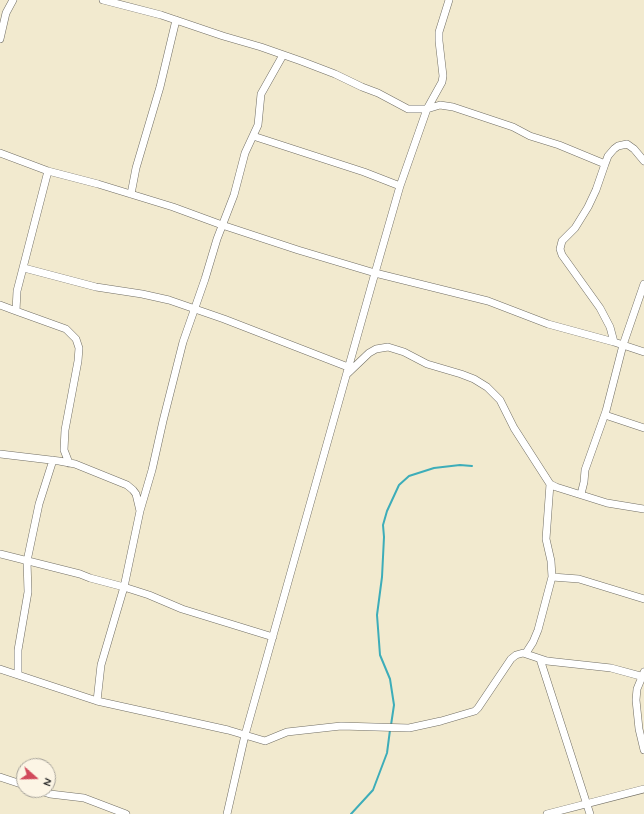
<!DOCTYPE html>
<style>
body{margin:0}
#map{position:relative;width:644px;height:814px;overflow:hidden;background:#f2eacf;font-family:Mynerve,sans-serif}
canvas{display:block}
.north{position:absolute;left:16px;top:758px;width:40px;height:40px;box-sizing:border-box;background:#fcf5e5;border:1px solid #a8a49b;border-radius:50%;rotate:110deg;font-size:11px;font-weight:700;line-height:16px;text-align:center;color:#2b2b2b}
.north::after{content:'';display:block;margin:auto;width:14px;height:18px;background:#d1495b;clip-path:polygon(50% 0,100% 100%,50% 72%,0 100%)}
</style>
<div id="map">
<canvas width="644" height="814"></canvas>
<div class="north">N</div>
</div>
<script>
const c = document.querySelector('canvas').getContext('2d');
c.lineJoin = 'round';
function shape(rows) {
  const path = new Path2D();
  for (const r of rows) {
    path.moveTo(r[0], r[1]);
    for (let i = 2; i < r.length; i += 2) path.lineTo(r[i], r[i + 1]);
  }
  return path;
}
function stroke(path, color, width, dash) {
  c.strokeStyle = color;
  c.lineWidth = width;
  c.lineCap = dash ? 'butt' : 'round';
  c.setLineDash(dash || []);
  c.stroke(path);
}
const stream = shape([
 [391,725,394,705,390,679,380,655,377,615,382,577,384,537,383,525,387,511,399,485,409,476,434,468,460,465,472,466],
 [351,814,373,790,387,753,390,730]
]);
const street = shape([
 [103,0,161,15,223,36,261,47,301,61,335,74,362,87,378,93,408,109,427,109,440,105,453,107,513,127,530,136,559,145,605,164,608,156,614,149,618,146,627,144,634,149,644,161],
 [0,39,6,13,13,0],
 [253,136,364,172,400,186],
 [0,153,48,171,98,184,173,207,222,225,298,250,375,273,488,301,548,324,614,342,644,352],
 [605,164,596,190,588,207,575,228,562,241,560,249,562,255,600,308,610,327,614,342],
 [48,171,17,291,16,311,66,329,76,339,79,348,78,361,65,430,64,450,69,463],
 [131,194,136,168,160,87,176,20],
 [24,268,96,287,142,294,169,300,224,319,348,367],
 [0,305,16,311],
 [347,374,369,353,376,349,388,347,404,352,427,364,461,374,474,379,487,387,500,400,514,428,550,484,556,487,607,503,644,509],
 [605,415,644,428],
 [0,454,59,461,75,464,127,485,133,490,136,494,140,511,124,587,101,665,97,701],
 [550,484,546,539,551,561,552,577],
 [581,494,584,482,585,470,606,411,623,345,644,284],
 [140,511,152,470,163,421,183,342,205,279,217,239,234,195,245,153,258,125,261,94,283,55],
 [0,554,80,574,90,578,124,587,149,595,182,609,273,637],
 [526,653,533,642,538,630,552,577,579,579,644,599],
 [540,659,590,814],
 [0,669,97,701,228,730,265,741,287,732,341,726,409,728,441,721,475,711,478,708,511,659,516,655,523,653,547,661,611,668,644,677],
 [644,672,637,689,636,700,639,729,644,750],
 [18,675,18,650,28,592,27,561,39,504,53,460],
 [0,777,24,785],
 [37,790,50,794,84,798,126,814],
 [227,814,245,735,375,273,400,186,427,109,442,82,443,76,439,41,439,32,449,0],
 [547,814,644,789]
]);
stroke(stream, '#3dadb9', 2);
stroke(street, '#716e64', 8);
stroke(street, '#fff', 7);
</script>
